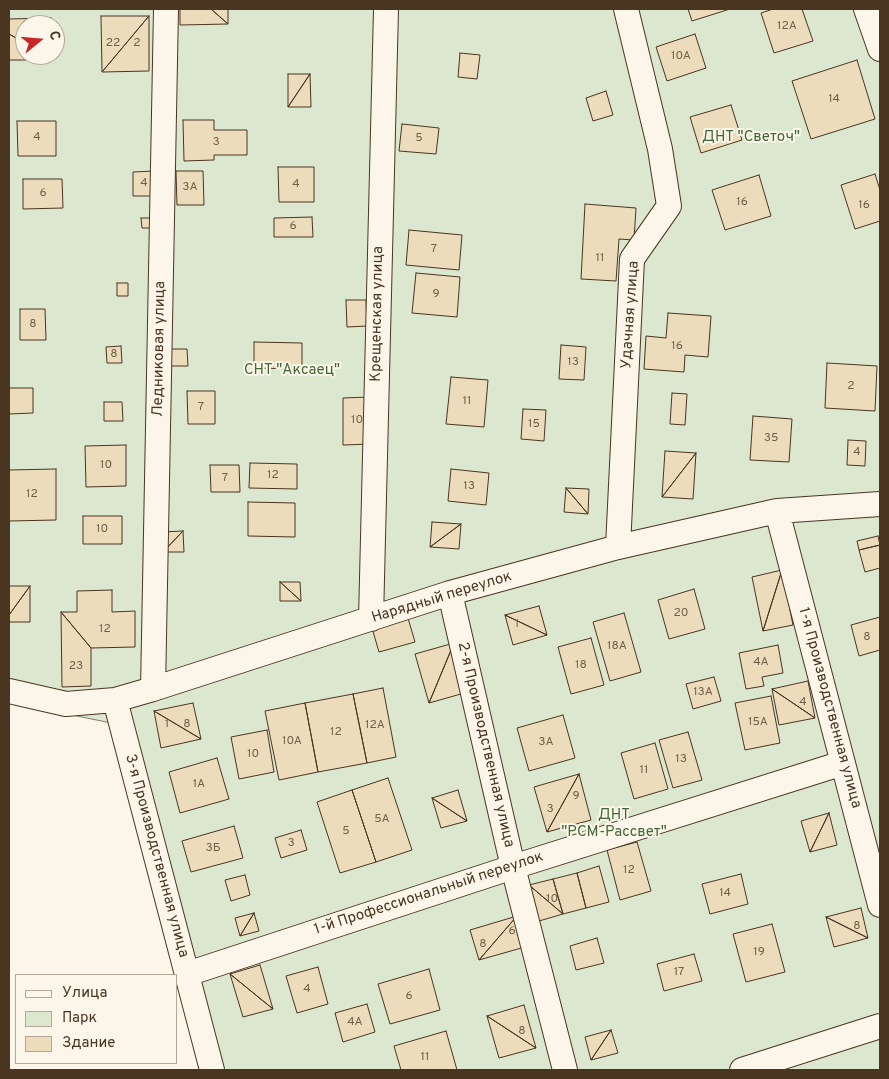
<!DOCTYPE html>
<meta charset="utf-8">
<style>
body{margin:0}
#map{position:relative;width:889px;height:1079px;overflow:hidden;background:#fbf6e9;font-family:Overpass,sans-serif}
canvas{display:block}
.frame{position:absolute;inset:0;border:10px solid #4a3520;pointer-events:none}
.legend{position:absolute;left:15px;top:974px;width:162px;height:90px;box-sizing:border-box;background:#fbf6e9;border:1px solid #b4a999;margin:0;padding:6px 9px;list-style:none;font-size:15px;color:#4a3520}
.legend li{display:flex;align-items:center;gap:10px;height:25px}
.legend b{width:25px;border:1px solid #b4a999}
.north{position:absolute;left:15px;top:15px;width:50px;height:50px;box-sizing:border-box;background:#fbf6e9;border:1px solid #b4a999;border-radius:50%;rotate:73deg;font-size:14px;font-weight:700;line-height:20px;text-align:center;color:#4a3520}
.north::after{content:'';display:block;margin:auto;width:18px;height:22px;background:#c62828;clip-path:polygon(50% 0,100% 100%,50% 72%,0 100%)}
</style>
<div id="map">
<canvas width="889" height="1079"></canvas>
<div class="frame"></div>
<ul class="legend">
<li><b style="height:6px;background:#fbf6e9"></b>Улица</li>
<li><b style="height:14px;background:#dce7d0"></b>Парк</li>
<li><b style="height:14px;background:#ecdcbc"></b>Здание</li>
</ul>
<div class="north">С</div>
</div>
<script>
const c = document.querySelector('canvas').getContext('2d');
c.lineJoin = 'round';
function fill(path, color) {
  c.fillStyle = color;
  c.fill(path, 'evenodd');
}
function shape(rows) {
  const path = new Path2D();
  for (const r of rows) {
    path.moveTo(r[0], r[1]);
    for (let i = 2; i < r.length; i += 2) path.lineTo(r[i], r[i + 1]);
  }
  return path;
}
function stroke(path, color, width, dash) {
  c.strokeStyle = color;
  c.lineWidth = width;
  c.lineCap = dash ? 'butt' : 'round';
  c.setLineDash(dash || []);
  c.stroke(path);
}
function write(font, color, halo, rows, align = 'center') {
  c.font = font + ' Overpass,sans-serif';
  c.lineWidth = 4;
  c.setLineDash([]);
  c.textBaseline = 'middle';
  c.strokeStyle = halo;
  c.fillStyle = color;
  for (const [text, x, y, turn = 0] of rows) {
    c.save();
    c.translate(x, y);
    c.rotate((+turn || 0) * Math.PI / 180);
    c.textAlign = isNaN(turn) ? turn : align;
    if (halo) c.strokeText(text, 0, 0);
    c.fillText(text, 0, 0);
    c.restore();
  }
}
const green = shape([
 [9,9,880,9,880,1070,223,1070,116,724,9,702,9,9],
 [25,25,55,25,55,55,25,55,25,25]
]);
const building = shape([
 [180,9,211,9,228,24,180,25,180,9],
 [211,9,228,9,228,24,211,9],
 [688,9,730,9,692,21,688,9],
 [773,9,802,9,813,41,774,53,761,13,773,9],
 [101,16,149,16,102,72,101,16],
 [149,16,149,71,102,72,149,16],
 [51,18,51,25,25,25,25,43,9,34,9,19,51,18],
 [9,34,25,43,25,55,44,55,52,60,9,60,9,34],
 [695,34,706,68,667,81,656,47,695,34],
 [460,53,480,55,477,79,458,77,460,53],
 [857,60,875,119,811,139,792,81,857,60],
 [288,74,310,74,288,107,288,74],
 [310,74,311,107,288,107,310,74],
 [606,91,613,115,593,121,586,98,606,91],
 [731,105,742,140,701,153,690,117,731,105],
 [183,120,214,120,214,130,247,130,247,155,214,155,214,160,184,161,183,120],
 [17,121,56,121,56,156,18,156,17,121],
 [402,124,439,128,436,154,399,151,402,124],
 [278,167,314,167,314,202,279,202,278,167],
 [155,171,156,196,133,196,133,172,155,171],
 [176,171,203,171,204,205,177,205,176,171],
 [875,174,880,190,880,221,855,229,841,185,875,174],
 [759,175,771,216,725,230,712,190,759,175],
 [23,179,62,179,63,208,23,209,23,179],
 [585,204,636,208,634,240,619,239,616,281,581,279,585,204],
 [312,217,313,237,274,237,274,218,312,217],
 [141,218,155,218,155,228,142,228,141,218],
 [409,230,462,235,459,270,406,265,409,230],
 [416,273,460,277,457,317,412,313,416,273],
 [117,283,128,283,128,296,117,296,117,283],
 [346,300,366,300,367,326,347,327,346,300],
 [20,309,45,309,46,340,20,340,20,309],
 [668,313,711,316,708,357,685,355,684,372,644,369,646,336,666,338,668,313],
 [254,342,302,343,302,369,254,368,254,342],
 [561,345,586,347,584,380,559,379,561,345],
 [121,346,122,363,107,363,106,347,121,346],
 [168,349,187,349,188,366,169,366,168,349],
 [827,363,877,366,875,411,825,408,827,363],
 [451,377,488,380,484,427,446,424,451,377],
 [9,388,33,388,33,413,9,414,9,388],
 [187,391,215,391,215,424,188,424,187,391],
 [672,393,687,394,685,425,670,424,672,393],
 [370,397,371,444,343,445,343,398,370,397],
 [104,402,122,402,123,421,104,421,104,402],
 [523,409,546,410,544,441,521,439,523,409],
 [753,416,792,419,789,462,750,460,753,416],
 [848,440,866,441,865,466,847,465,848,440],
 [126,445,126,486,86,487,85,446,126,445],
 [665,451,696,453,662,497,665,451],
 [696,453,693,499,662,497,696,453],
 [250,463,297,464,297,489,249,488,250,463],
 [210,465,239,465,240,492,211,492,210,465],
 [56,469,56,520,9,521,9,470,56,469],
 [451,469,489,473,486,505,448,501,451,469],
 [566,488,589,489,588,514,566,488],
 [566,488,588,514,564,512,566,488],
 [248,502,295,503,295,537,248,536,248,502],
 [83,516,122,516,122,544,83,544,83,516],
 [432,522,461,524,430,547,432,522],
 [461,524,459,549,430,547,461,524],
 [183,531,184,552,163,552,183,531],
 [183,531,163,552,162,532,183,531],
 [878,536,880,545,859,550,857,541,878,536],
 [880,545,880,568,865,572,859,550,880,545],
 [782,570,793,625,763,631,782,570],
 [782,570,763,631,752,577,782,570],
 [280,582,301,601,280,601,280,582],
 [280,582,300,582,301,601,280,582],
 [9,586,30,586,9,615,9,586],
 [30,586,30,622,9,622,9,615,30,586],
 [694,589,705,629,669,639,658,600,694,589],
 [112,590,112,612,135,611,135,647,91,648,61,612,77,612,77,591,112,590],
 [539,606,547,635,505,615,539,606],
 [61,612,91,648,91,686,62,687,61,612],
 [624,613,641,672,610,681,593,622,624,613],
 [505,615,547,635,513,645,505,615],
 [880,617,880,650,859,656,851,625,880,617],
 [408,618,415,642,379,652,372,628,408,618],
 [591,638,604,685,571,694,558,647,591,638],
 [454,643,429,703,415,654,454,643],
 [454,643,468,692,429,703,454,643],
 [778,645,783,673,762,677,764,686,746,689,739,653,778,645],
 [714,677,721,701,693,709,686,684,714,677],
 [808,681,815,718,772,689,808,681],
 [383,688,396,757,367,763,353,694,383,688],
 [772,689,815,718,779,725,772,689],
 [353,694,367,763,318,772,305,703,353,694],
 [771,696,780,743,745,750,735,703,771,696],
 [193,703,201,739,154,711,193,703],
 [305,703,318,772,279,780,265,711,305,703],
 [154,711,201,739,161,748,154,711],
 [563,715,575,758,529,771,517,728,563,715],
 [267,730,274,772,239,779,231,737,267,730],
 [688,732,702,780,673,788,659,740,688,732],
 [655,743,668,789,634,799,621,753,655,743],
 [217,758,229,799,180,813,169,772,217,758],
 [579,774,547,832,534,787,579,774],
 [579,774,591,820,547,832,579,774],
 [388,778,412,850,376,862,352,790,388,778],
 [352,790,376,862,340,873,317,802,352,790],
 [458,790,467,821,432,798,458,790],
 [432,798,467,821,441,828,432,798],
 [829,813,810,852,801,821,829,813],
 [829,813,837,845,810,852,829,813],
 [234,826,243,858,191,872,182,841,234,826],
 [301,830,307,850,281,858,275,838,301,830],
 [637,842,651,891,620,900,607,850,637,842],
 [599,866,609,902,586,908,577,873,599,866],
 [577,873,586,908,563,914,553,879,577,873],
 [741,874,748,904,710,914,702,884,741,874],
 [245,875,250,895,231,901,225,880,245,875],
 [553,879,563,914,529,885,553,879],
 [529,885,563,914,539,921,529,885],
 [861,908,868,938,826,917,861,908],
 [254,913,259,931,240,936,254,913],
 [254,913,240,936,235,918,254,913],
 [517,916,525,947,479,960,517,916],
 [517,916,479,960,470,930,517,916],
 [826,917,868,938,834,947,826,917],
 [772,924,785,972,746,982,733,934,772,924],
 [597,938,604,963,576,970,570,946,597,938],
 [694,954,702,981,664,991,657,964,694,954],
 [260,965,273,1009,230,974,260,965],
 [318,967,328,1004,297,1013,286,976,318,967],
 [429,969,440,1010,390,1024,378,984,429,969],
 [230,974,273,1009,243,1017,230,974],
 [367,1004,375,1032,343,1042,335,1013,367,1004],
 [524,1005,536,1048,487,1016,524,1005],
 [487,1016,536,1048,499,1058,487,1016],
 [611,1030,618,1053,591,1060,611,1030],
 [611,1030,591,1060,585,1037,611,1030],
 [446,1031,457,1070,401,1070,394,1046,446,1031]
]);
const street = shape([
 [866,9,880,49],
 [777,511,880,905],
 [618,547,632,259,669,206,660,149,626,9],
 [450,593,513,867,565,1070],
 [371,619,386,9],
 [153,689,166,9],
 [9,691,66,704,115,700,153,689,450,593,618,547,777,511,880,504],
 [115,700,212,1070],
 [187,974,513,867,843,763],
 [742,1070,880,1026]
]);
const numberNames = [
 ["12А",787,27],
 ["22",113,44],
 ["2",137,44],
 ["10А",681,57],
 ["14",834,100],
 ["4",37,138],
 ["5",419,139],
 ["3",216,143],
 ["4",144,184],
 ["4",296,185],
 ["3А",190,188],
 ["6",43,194],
 ["16",742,203],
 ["16",864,206],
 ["6",293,227],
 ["7",434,250],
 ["11",600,259],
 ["9",436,295],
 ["8",33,325],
 ["16",677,347],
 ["8",114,355],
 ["13",573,363],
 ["2",851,387],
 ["11",467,402],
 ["7",201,408],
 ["10",357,421],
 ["15",534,425],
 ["35",771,439],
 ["4",857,453],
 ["10",106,466],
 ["12",273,476],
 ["7",225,479],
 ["13",469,487],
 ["12",32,495],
 ["10",102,530],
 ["20",681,614],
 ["1",517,625],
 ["12",105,630],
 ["8",867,638],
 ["18А",617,647],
 ["4А",761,663],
 ["18",581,666],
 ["23",76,667],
 ["13А",703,693],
 ["4",803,703],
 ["15А",758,723],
 ["1",167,725],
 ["8",187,725],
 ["12А",375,726],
 ["12",336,733],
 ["10А",292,742],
 ["3А",546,743],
 ["10",253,755],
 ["13",681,760],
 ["11",644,771],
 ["1А",199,785],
 ["9",576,797],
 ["3",550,810],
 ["5А",382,820],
 ["5",346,832],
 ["3",291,844],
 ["3Б",213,849],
 ["12",629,871],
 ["14",725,894],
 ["10",552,900],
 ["8",857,927],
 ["6",512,932],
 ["8",483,945],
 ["19",759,953],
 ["17",679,973],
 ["4",307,990],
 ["6",409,997],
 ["4А",355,1023],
 ["8",522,1032],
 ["11",425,1058]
];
const parkNames = [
 ["ДНТ \"Светоч\"",751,138],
 ["СНТ \"Аксаец\"",292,371],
 ["ДНТ",614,816],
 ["\"РСМ-Рассвет\"",614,833]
];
const streetNames = [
 ["Крещенская улица",378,314,-89],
 ["Удачная улица",631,315,-86],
 ["Ледниковая улица",160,349,-89],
 ["Нарядный переулок",442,598,-17],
 ["1-я Производственная улица",829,708,75],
 ["2-я Производственная улица",485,745,77],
 ["3-я Производственная улица",156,856,75],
 ["1-й Профессиональный переулок",429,894,-18]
];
fill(green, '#dce7d0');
stroke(green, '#887966', 1);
fill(building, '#ecdcbc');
stroke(building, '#4a3520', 1);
stroke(street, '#4a3520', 26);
stroke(street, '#fbf6e9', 24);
write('12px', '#725f47', null, numberNames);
write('15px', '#436837', '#fbf6e9', parkNames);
write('15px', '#4a3520', '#fbf6e9', streetNames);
</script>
